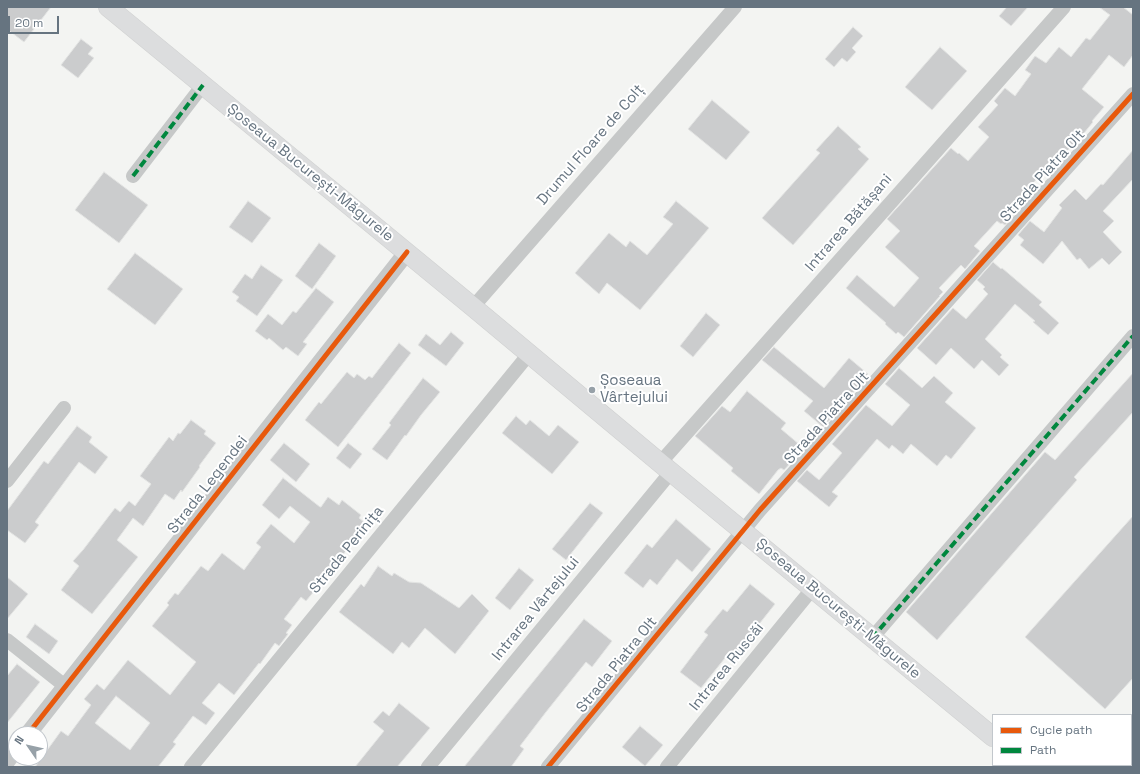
<!DOCTYPE html>
<meta charset="utf-8">
<style>
body{margin:0}
#map{position:relative;width:1140px;height:774px;overflow:hidden;background:#f3f4f2;font-family:"Space Grotesk",sans-serif}
canvas{display:block}
.frame{position:absolute;inset:0;border:8px solid #667480;pointer-events:none}
.legend{position:absolute;left:992px;top:714px;width:140px;height:52px;box-sizing:border-box;background:#fff;border:1px solid #c2c7cc;margin:0;padding:5px 7px;list-style:none;font-size:12px;color:#667480}
.legend li{display:flex;align-items:center;gap:8px;height:20px}
.legend b{width:20px;border:1px solid #c2c7cc}
.north{position:absolute;left:8px;top:726px;width:40px;height:40px;box-sizing:border-box;background:#fff;border:1px solid #c2c7cc;border-radius:50%;rotate:304deg;font-size:11px;font-weight:700;line-height:16px;text-align:center;color:#667480}
.north::after{content:'';display:block;margin:auto;width:14px;height:18px;background:#97a1a8;clip-path:polygon(50% 0,100% 100%,50% 72%,0 100%)}
.scale{position:absolute;left:8px;top:16px;width:51px;height:18px;box-sizing:border-box;border:2px solid #667480;border-top:0;padding-left:5px;font-size:12px;line-height:14px;white-space:nowrap;color:#667480;-webkit-text-stroke:3px #fff;paint-order:stroke}
</style>
<div id="map">
<canvas width="1140" height="774"></canvas>
<div class="frame"></div>
<ul class="legend">
<li><b style="height:5px;background:#e8590c"></b>Cycle path</li>
<li><b style="height:5px;background:#00873e"></b>Path</li>
</ul>
<div class="north">N</div>
<div class="scale">20 m</div>
</div>
<script>
const c = document.querySelector('canvas').getContext('2d');
c.lineJoin = 'round';
function fill(path, color) {
  c.fillStyle = color;
  c.fill(path, 'evenodd');
}
function shape(rows) {
  const path = new Path2D();
  for (const r of rows) {
    path.moveTo(r[0], r[1]);
    for (let i = 2; i < r.length; i += 2) path.lineTo(r[i], r[i + 1]);
  }
  return path;
}
function stroke(path, color, width, dash) {
  c.strokeStyle = color;
  c.lineWidth = width;
  c.lineCap = dash ? 'butt' : 'round';
  c.setLineDash(dash || []);
  c.stroke(path);
}
function write(font, color, halo, rows, align = 'center') {
  c.font = font + ' "Space Grotesk",sans-serif';
  c.lineWidth = 4;
  c.setLineDash([]);
  c.textBaseline = 'middle';
  c.strokeStyle = halo;
  c.fillStyle = color;
  for (const [text, x, y, turn = 0] of rows) {
    c.save();
    c.translate(x, y);
    c.rotate((+turn || 0) * Math.PI / 180);
    c.textAlign = isNaN(turn) ? turn : align;
    if (halo) c.strokeText(text, 0, 0);
    c.fillText(text, 0, 0);
    c.restore();
  }
}
const building = shape([
 [7,7,51,7,24,42,7,29,7,7],
 [1007,7,1028,7,1011,26,999,16,1007,7],
 [1099,7,1123,7,1133,15,1133,55,1124,67,1109,55,1082,89,1104,107,1092,121,1093,122,1075,144,1074,143,1063,156,1060,154,1019,198,1022,201,1015,209,1017,211,1005,225,1002,223,1001,224,997,221,974,246,980,251,965,269,961,265,939,288,943,292,939,296,940,296,904,337,898,332,896,334,885,324,886,323,846,288,857,275,894,307,919,278,885,247,900,231,887,219,951,148,958,154,959,153,968,161,989,137,978,127,998,105,994,101,1005,88,1015,96,1031,74,1025,70,1035,56,1046,63,1059,47,1071,57,1086,38,1090,40,1110,15,1099,7],
 [853,27,863,36,852,48,856,52,847,62,842,58,834,67,825,59,853,27],
 [81,39,93,48,88,54,94,58,78,78,61,65,81,39],
 [940,47,967,71,932,110,905,87,940,47],
 [712,100,750,132,726,160,688,129,712,100],
 [838,126,861,147,858,149,869,159,793,245,762,218,820,153,816,150,838,126],
 [1133,150,1133,179,1103,211,1114,221,1103,232,1122,252,1109,265,1102,258,1089,269,1080,258,1077,260,1062,241,1043,264,1020,245,1024,240,1018,235,1030,221,1044,232,1062,208,1059,205,1075,189,1086,200,1101,184,1103,185,1133,150],
 [104,172,148,205,119,243,75,210,104,172],
 [248,201,271,218,252,243,229,227,248,201],
 [676,201,709,228,640,310,607,283,599,294,575,273,609,233,626,247,630,241,647,255,673,224,663,217,676,201],
 [319,243,336,256,312,289,295,276,319,243],
 [135,253,183,289,155,325,107,289,135,253],
 [993,262,1001,269,1002,268,1042,302,1039,305,1059,323,1048,335,1033,322,1035,321,1015,304,985,339,1002,355,1000,357,1009,365,999,376,982,360,974,369,951,348,936,365,917,348,953,308,966,319,988,294,983,289,985,287,977,280,993,262],
 [261,265,283,280,257,316,236,301,239,297,232,292,245,274,252,279,261,265],
 [316,288,334,302,303,342,307,344,298,356,286,347,283,350,269,338,267,340,255,331,268,314,282,325,293,311,296,313,316,288],
 [706,313,720,325,693,357,680,346,706,313],
 [451,332,464,343,446,366,418,345,426,334,440,345,451,332],
 [399,343,411,353,338,447,305,420,319,402,321,404,347,372,354,378,357,374,365,380,369,376,372,378,399,343],
 [774,347,824,388,849,358,868,374,852,394,853,394,823,427,804,411,813,401,762,360,774,347],
 [899,368,922,388,934,376,953,393,945,402,976,428,951,459,946,455,937,466,911,444,903,454,892,445,889,449,877,439,832,492,838,496,829,507,797,481,807,470,819,480,842,453,832,444,866,405,892,426,910,405,885,384,899,368],
 [1133,373,1133,412,1074,477,1077,480,937,640,906,612,1045,452,1055,460,1133,373],
 [423,378,440,392,421,415,406,436,405,435,387,460,372,449,391,425,389,423,423,378],
 [747,391,786,423,781,429,800,445,790,456,794,459,784,470,781,468,778,470,759,494,731,471,733,468,695,436,722,406,730,412,747,391],
 [516,416,526,425,530,420,549,436,558,425,579,442,552,474,502,433,516,416],
 [191,420,206,431,204,434,216,443,199,466,200,467,182,492,181,490,174,500,165,494,143,526,133,518,117,540,138,557,92,614,61,590,79,566,73,561,83,550,115,508,120,512,129,501,135,506,151,484,140,476,169,437,173,441,178,433,180,434,191,420],
 [77,426,92,437,89,442,108,457,95,474,79,462,35,522,39,525,25,543,7,530,7,511,44,461,48,464,77,426],
 [284,443,310,464,296,482,270,460,284,443],
 [348,443,362,454,350,469,336,458,348,443],
 [283,478,320,507,321,507,328,497,339,505,342,500,361,515,359,518,364,522,355,533,357,536,333,568,306,601,301,597,284,619,292,625,286,633,288,634,279,646,275,643,260,664,259,663,234,695,219,683,202,703,215,713,206,725,193,716,173,742,176,744,158,767,35,767,61,731,68,736,91,705,84,699,97,684,104,690,128,660,170,695,196,662,152,626,169,605,167,603,175,593,178,595,201,566,208,571,222,553,244,570,261,547,256,543,271,524,294,543,310,522,290,506,279,519,262,505,283,478],
 [116,696,150,723,130,750,95,723,116,696],
 [590,503,603,513,566,560,552,549,590,503],
 [1133,516,1133,678,1105,709,1025,637,1133,516],
 [676,519,711,549,692,572,677,559,657,585,650,579,643,588,624,573,647,544,652,548,676,519],
 [378,566,392,576,394,573,409,582,421,583,459,608,472,594,489,611,455,654,425,628,409,648,402,642,393,654,339,612,361,584,364,587,378,566],
 [519,568,534,580,510,610,495,598,519,568],
 [7,577,28,594,7,619,7,577],
 [750,584,775,604,752,633,756,636,738,659,729,653,701,688,680,672,708,635,704,632,723,609,727,612,750,584],
 [584,619,612,641,592,667,586,662,546,712,520,746,524,749,511,767,464,767,584,619],
 [35,624,58,641,49,654,26,637,35,624],
 [17,664,40,682,7,723,7,676,17,664],
 [399,703,430,728,397,767,355,767,384,731,373,722,383,711,389,716,399,703],
 [640,726,663,745,645,766,622,747,640,726]
]);
const minor = shape([
 [133,176,203,85],
 [473,307,735,7],
 [660,463,1064,7],
 [7,481,64,408],
 [872,638,1133,336],
 [7,640,65,686],
 [191,767,529,354],
 [428,767,671,472],
 [548,767,760,510,1133,94],
 [667,767,813,588]
]);
const tertiary = shape([
 [28,734,407,252],
 [7,761,16,749]
]);
const secondary = shape([
 [108,7,473,307,671,472,993,737],
 [1026,765,1029,767]
]);
const quiet = shape([
 [133,176,203,85],
 [872,638,1133,336]
]);
const cycleway = shape([
 [28,734,407,252],
 [548,767,760,510,1133,94]
]);
const markers = [
 [592,390,4,"#97a1a8"]
];
const streetNames = [
 ["Drumul Floare de Colț",591,145,-49],
 ["Șoseaua București-Măgurele",310,173,39],
 ["Strada Piatra Olt",1043,176,-48],
 ["Intrarea Bătășani",849,223,-49],
 ["Strada Piatra Olt",827,418,-48],
 ["Strada Legendei",208,485,-52],
 ["Strada Perinița",347,550,-51],
 ["Intrarea Vârtejului",536,609,-51],
 ["Șoseaua București-Măgurele",838,609,40],
 ["Strada Piatra Olt",617,665,-51],
 ["Intrarea Ruscăi",727,667,-51]
];
const poiNames = [
 ["Șoseaua",600,381],
 ["Vârtejului",600,398]
];
fill(building, '#cbcccd');
stroke(building, '#e2e3e2', 1);
stroke(secondary, '#d0d1d1', 20);
stroke(minor, '#c6c8c8', 14);
stroke(tertiary, '#c6c8c8', 17);
stroke(secondary, '#dcddde', 19);
stroke(quiet, '#00873e', 4, [8, 4]);
stroke(cycleway, '#e8590c', 5);
for (const [x, y, r, color] of markers) {
  const dot = new Path2D();
  dot.arc(x, y, r, 0, 2 * Math.PI);
  c.fillStyle = color;
  c.fill(dot);
  stroke(dot, '#fff', 1.5);
}
write('15px', '#667480', '#fff', streetNames);
write('15px', '#667480', '#fff', poiNames, 'left');
</script>
